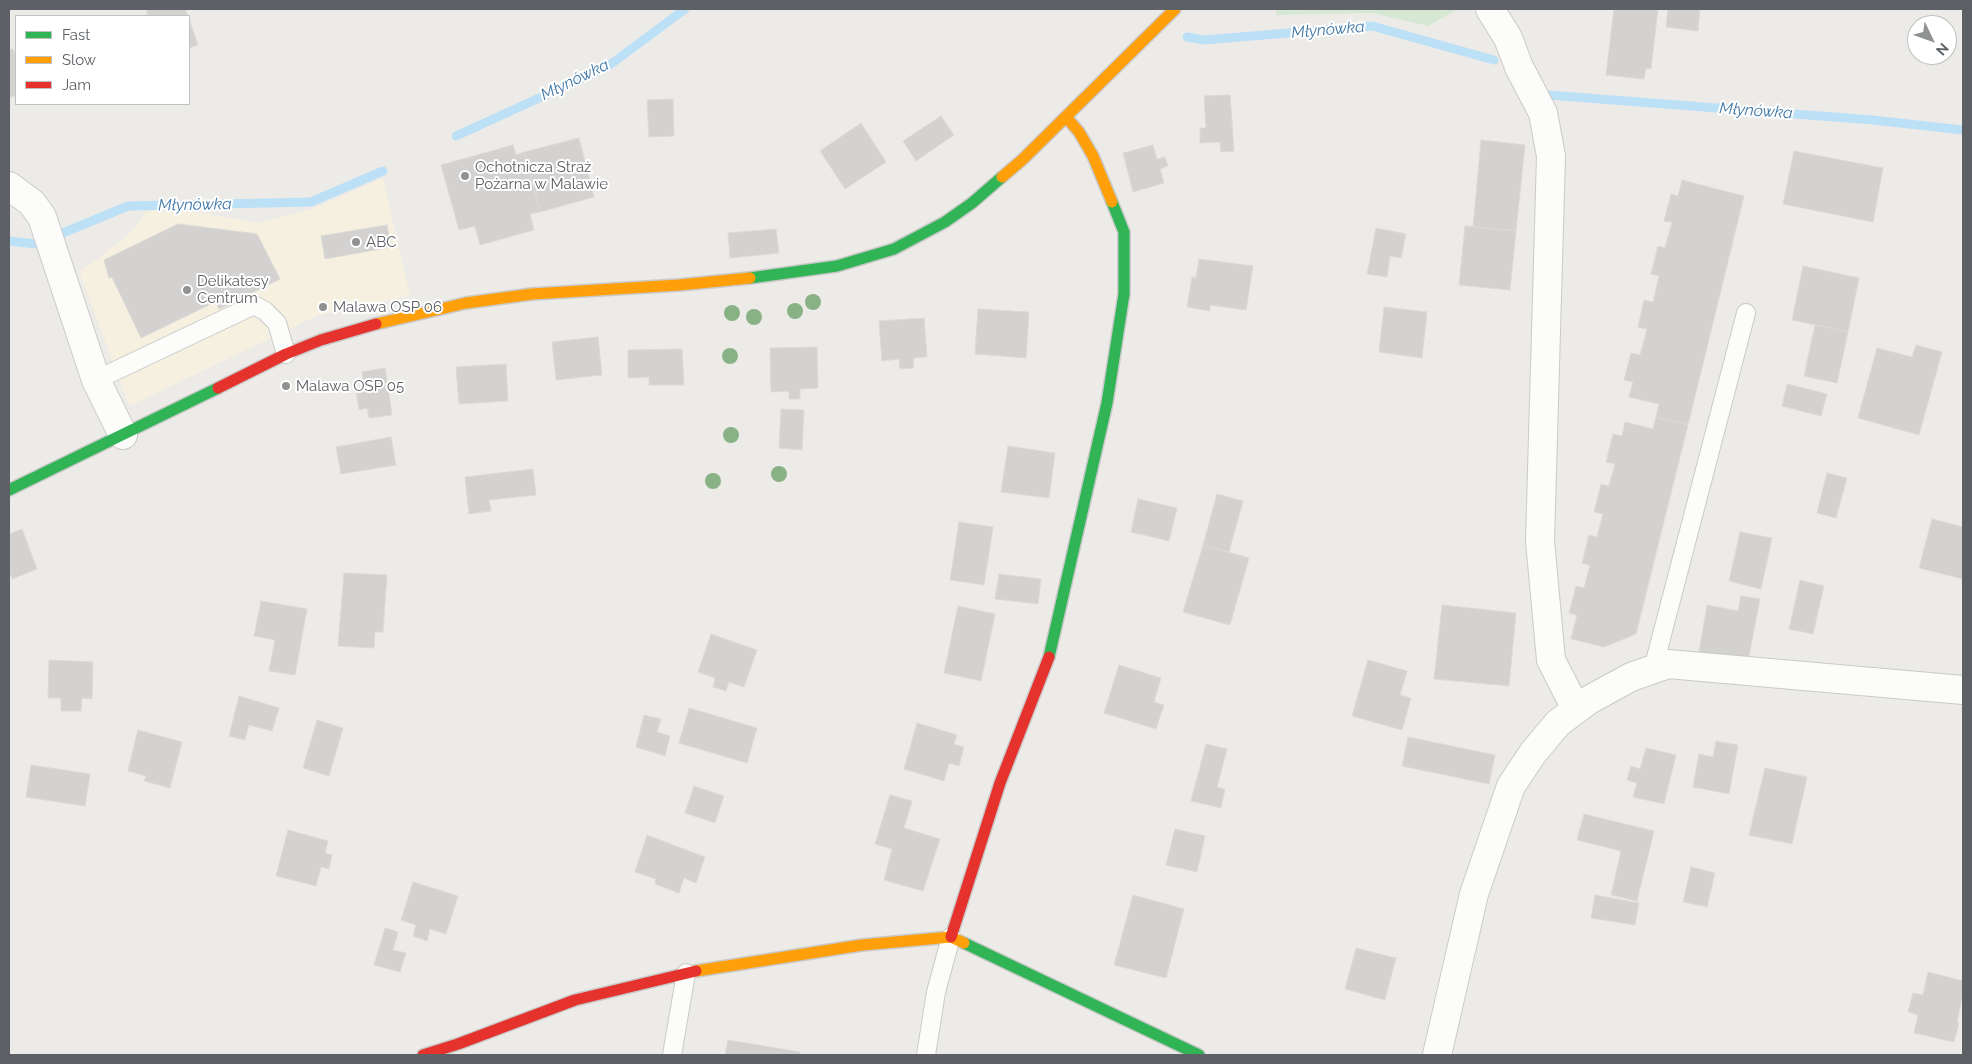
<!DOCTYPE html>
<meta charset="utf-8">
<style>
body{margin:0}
#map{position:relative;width:1972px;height:1064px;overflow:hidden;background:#edebe7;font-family:Raleway,sans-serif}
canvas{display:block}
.frame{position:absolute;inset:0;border:10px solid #5d6165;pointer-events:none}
.legend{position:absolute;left:15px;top:15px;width:175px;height:90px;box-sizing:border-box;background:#fff;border:1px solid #bec0c1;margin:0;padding:6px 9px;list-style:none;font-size:15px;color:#5d6165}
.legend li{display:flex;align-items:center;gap:10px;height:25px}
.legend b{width:25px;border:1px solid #bec0c1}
.north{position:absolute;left:1907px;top:15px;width:50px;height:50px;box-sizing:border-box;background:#fff;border:1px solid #bec0c1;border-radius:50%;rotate:132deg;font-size:14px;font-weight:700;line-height:20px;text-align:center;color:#5d6165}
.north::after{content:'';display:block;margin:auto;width:18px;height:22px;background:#8f9192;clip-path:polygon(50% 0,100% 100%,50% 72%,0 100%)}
</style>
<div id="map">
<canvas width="1972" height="1064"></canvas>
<div class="frame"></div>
<ul class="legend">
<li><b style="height:6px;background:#30b455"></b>Fast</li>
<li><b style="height:6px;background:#ff9f0a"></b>Slow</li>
<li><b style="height:6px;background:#e5322d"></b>Jam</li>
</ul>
<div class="north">N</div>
</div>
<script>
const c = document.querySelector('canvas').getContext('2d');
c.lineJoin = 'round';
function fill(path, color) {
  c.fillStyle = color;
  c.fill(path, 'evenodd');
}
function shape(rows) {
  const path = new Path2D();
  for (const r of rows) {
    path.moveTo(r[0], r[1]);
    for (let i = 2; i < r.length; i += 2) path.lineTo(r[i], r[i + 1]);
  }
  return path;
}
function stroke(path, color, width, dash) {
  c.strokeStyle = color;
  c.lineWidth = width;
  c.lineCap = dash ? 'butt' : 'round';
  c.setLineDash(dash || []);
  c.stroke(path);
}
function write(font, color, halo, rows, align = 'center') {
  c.font = font + ' Raleway,sans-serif';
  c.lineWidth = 4;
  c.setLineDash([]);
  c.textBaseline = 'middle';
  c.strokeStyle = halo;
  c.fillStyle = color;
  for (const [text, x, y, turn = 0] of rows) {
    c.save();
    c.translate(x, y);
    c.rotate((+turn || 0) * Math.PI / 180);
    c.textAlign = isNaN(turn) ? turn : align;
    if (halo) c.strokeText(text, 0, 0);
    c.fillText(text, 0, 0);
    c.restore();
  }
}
const commercial = shape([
 [383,178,410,296,319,315,129,406,79,271,102,256,129,234,147,211,188,211,260,223,312,209]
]);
const green = shape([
 [1276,9,1458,9,1428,26,1372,13,1276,15]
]);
const stream = shape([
 [1187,37,1204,40,1372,26,1494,60],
 [1548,95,1873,120,1963,130],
 [456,136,607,67,685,9],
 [9,241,36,244,128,206,311,202,383,171]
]);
const building = shape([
 [146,9,185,9,188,16,148,16,146,9],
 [1614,9,1658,9,1651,69,1646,68,1644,79,1606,75,1614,9],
 [1668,9,1700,9,1698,31,1666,27,1668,9],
 [189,19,198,45,189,48,189,19],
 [13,49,16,58,16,95,9,98,9,50,13,49],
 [1230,95,1234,151,1221,152,1220,142,1200,143,1200,128,1206,128,1204,96,1230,95],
 [673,99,674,136,649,137,647,100,673,99],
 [941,116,954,135,916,161,903,141,941,116],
 [861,123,886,162,845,189,820,151,861,123],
 [579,138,594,197,540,212,524,152,579,138],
 [1481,140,1525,145,1516,231,1473,227,1481,140],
 [513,145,516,155,524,152,540,212,530,214,534,230,480,245,475,226,459,230,441,165,513,145],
 [1153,145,1157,159,1165,157,1168,166,1160,169,1164,183,1133,192,1123,153,1153,145],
 [1794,151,1883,168,1873,222,1783,204,1794,151],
 [1682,180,1744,196,1688,425,1656,417,1659,404,1629,397,1633,382,1624,380,1631,353,1640,355,1647,329,1638,327,1644,300,1653,302,1659,276,1651,274,1658,246,1665,248,1672,222,1664,221,1671,194,1678,196,1682,180],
 [178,224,257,234,280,279,219,309,215,302,141,338,112,277,109,278,104,260,178,224],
 [387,225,391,247,325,259,321,236,387,225],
 [1465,226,1516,231,1510,290,1459,285,1465,226],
 [1376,228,1406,234,1401,258,1390,256,1387,277,1367,274,1376,228],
 [776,229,779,253,730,258,728,233,776,229],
 [1199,259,1253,266,1246,310,1210,305,1210,311,1187,307,1192,277,1196,278,1199,259],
 [1803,266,1859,278,1848,332,1792,320,1803,266],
 [1384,307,1427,312,1422,358,1379,352,1384,307],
 [978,309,1029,312,1026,358,975,354,978,309],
 [924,318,927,357,913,358,914,368,900,369,899,359,882,361,879,321,924,318],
 [1815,325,1848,332,1837,383,1804,376,1815,325],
 [598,337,602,375,556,380,552,342,598,337],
 [1916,345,1942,352,1919,435,1858,418,1877,348,1912,357,1916,345],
 [817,347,818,388,800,389,800,399,789,399,789,391,771,392,770,348,817,347],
 [682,349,684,385,649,385,649,377,628,378,628,350,682,349],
 [506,364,508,401,459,404,456,367,506,364],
 [385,368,392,415,369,418,367,408,359,410,356,390,364,389,362,372,385,368],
 [1787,384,1827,394,1821,416,1782,406,1787,384],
 [781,409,804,410,802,450,779,448,781,409],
 [1656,417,1688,425,1636,634,1604,647,1571,639,1577,615,1569,613,1576,586,1584,588,1590,565,1582,563,1589,535,1597,537,1603,514,1594,512,1601,484,1609,486,1615,464,1606,462,1613,434,1622,436,1625,422,1653,429,1656,417],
 [391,437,396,465,341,474,336,447,391,437],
 [1008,446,1055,453,1049,498,1001,492,1008,446],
 [533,469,536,495,489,500,491,511,469,514,465,477,533,469],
 [1827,473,1847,478,1836,518,1817,513,1827,473],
 [1217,494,1243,501,1229,552,1203,545,1217,494],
 [1138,499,1177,508,1169,541,1131,532,1138,499],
 [1932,519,1963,527,1963,579,1919,568,1932,519],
 [959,522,993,527,984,585,950,580,959,522],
 [22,529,37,569,12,579,9,571,9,534,22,529],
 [1740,532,1772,538,1761,589,1729,581,1740,532],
 [1203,545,1249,558,1230,625,1183,612,1203,545],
 [344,573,387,575,383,632,375,632,374,648,338,646,344,573],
 [999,574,1041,579,1038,604,995,599,999,574],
 [1800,580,1824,586,1813,634,1789,629,1800,580],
 [1741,596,1760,599,1748,661,1699,652,1707,605,1738,611,1741,596],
 [261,601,307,609,295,675,269,671,275,640,254,636,261,601],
 [1442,605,1516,613,1509,686,1434,679,1442,605],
 [958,606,995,614,981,681,944,673,958,606],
 [711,634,757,650,744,687,729,682,726,691,713,687,715,678,698,672,711,634],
 [49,660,93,662,92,699,82,698,81,711,61,711,61,698,48,698,49,660],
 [1368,660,1407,671,1400,695,1411,698,1402,730,1352,716,1368,660],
 [1119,665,1161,678,1154,702,1164,705,1156,729,1104,713,1119,665],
 [239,696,279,708,272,731,249,725,245,740,229,736,239,696],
 [689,708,757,728,747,763,679,743,689,708],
 [644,715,661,719,657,732,670,736,665,756,636,747,644,715],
 [317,720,343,728,329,776,303,768,317,720],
 [917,723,957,735,954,744,964,747,959,766,949,763,944,781,904,769,917,723],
 [138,730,182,742,170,788,144,781,146,776,128,771,138,730],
 [1408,737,1495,755,1489,784,1402,766,1408,737],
 [1716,741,1738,745,1729,794,1693,787,1699,754,1713,757,1716,741],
 [1206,744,1227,749,1217,787,1225,789,1221,808,1191,801,1206,744],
 [1646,748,1676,755,1664,804,1633,797,1637,783,1627,780,1631,766,1640,769,1646,748],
 [31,765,90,774,85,806,26,797,31,765],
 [1765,768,1807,777,1792,844,1749,835,1765,768],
 [694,786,724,796,715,823,685,813,694,786],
 [890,795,912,801,904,828,940,839,923,891,884,880,892,849,875,844,890,795],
 [1584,814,1654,831,1637,901,1611,895,1621,851,1577,840,1584,814],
 [1175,829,1205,836,1197,872,1166,865,1175,829],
 [288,830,328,841,325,853,332,855,329,869,321,867,316,886,276,876,288,830],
 [647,835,705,857,696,883,684,878,679,893,655,884,656,879,635,872,647,835],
 [1691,867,1715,873,1707,907,1683,902,1691,867],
 [413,882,458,896,446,934,430,929,427,941,413,936,416,925,401,920,413,882],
 [1133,895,1184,909,1166,978,1114,965,1133,895],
 [1595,895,1639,903,1635,925,1591,918,1595,895],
 [385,928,398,932,393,950,406,953,400,972,374,965,385,928],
 [1356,948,1396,958,1385,1000,1345,989,1356,948],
 [1928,972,1963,981,1963,994,1957,1022,1959,1023,1954,1042,1914,1033,1918,1015,1908,1012,1913,993,1923,995,1928,972],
 [728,1040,800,1052,800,1055,725,1055,728,1040]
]);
const lane = shape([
 [96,380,254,305,265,311,277,323,286,354],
 [1653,669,1746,313],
 [672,1055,686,973],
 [926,1055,936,992,951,937]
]);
const street = shape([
 [1490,9,1508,38,1519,67,1543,113,1551,156,1540,541,1551,660,1576,709],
 [9,186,32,203,42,217,96,380,123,435],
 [1437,1055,1474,894,1511,786,1533,753,1558,723,1589,700,1631,677,1668,664,1963,690]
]);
const fast = shape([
 [750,278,837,266,894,249,945,222,972,203,1002,177],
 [9,490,218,388],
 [1049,657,1107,403,1124,294,1124,232,1112,202],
 [964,943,1199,1055]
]);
const slow = shape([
 [1066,117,1079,132,1093,156,1112,202],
 [1002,177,1022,160,1175,9],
 [376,324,466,303,532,294,679,285,750,278],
 [696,971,862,945,951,937,964,943]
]);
const jam = shape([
 [218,388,286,354,321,340,376,324],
 [951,937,1000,783,1049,657],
 [423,1055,458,1044,575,1000,696,971]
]);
const trees = [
 [813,302],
 [795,311],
 [732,313],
 [754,317],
 [730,356],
 [731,435],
 [779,474],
 [713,481]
];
const markers = [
 [465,176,5,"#8f9192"],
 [356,242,5,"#8f9192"],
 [187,290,5,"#8f9192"],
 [323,307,5,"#8f9192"],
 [286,386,5,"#8f9192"]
];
const poiNames = [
 ["Ochotnicza Straż",475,167],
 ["Pożarna w Malawie",475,184],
 ["ABC",366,242],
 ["Delikatesy",197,281],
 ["Centrum",197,298],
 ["Malawa OSP 06",333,307],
 ["Malawa OSP 05",296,386]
];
const waterNames = [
 ["Młynówka",1328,30,-5],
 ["Młynówka",575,80,-26],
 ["Młynówka",1756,111,4],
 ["Młynówka",195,205,-1]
];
fill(commercial, '#f6f0e1');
fill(green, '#d6e8d3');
stroke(stream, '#bce0f6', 9);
fill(building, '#d3d2d0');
stroke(building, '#dcdad6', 1);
stroke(lane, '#c9cac9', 20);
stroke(street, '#c9cac9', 30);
stroke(fast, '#c9c9c9', 14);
stroke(slow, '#c9c9c9', 14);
stroke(jam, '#c9c9c9', 14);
stroke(lane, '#fcfcfb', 18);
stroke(street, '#fcfcfb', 28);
stroke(fast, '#30b455', 11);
stroke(slow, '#ff9f0a', 11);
stroke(jam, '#e5322d', 11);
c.fillStyle = '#88b286';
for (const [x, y] of trees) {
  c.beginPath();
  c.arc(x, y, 8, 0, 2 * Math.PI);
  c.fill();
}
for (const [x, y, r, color] of markers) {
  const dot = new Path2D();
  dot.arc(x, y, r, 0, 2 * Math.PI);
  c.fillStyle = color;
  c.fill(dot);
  stroke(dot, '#fff', 2);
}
write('15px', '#5d6165', '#fff', poiNames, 'left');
write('italic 16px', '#4077a7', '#fff', waterNames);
</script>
